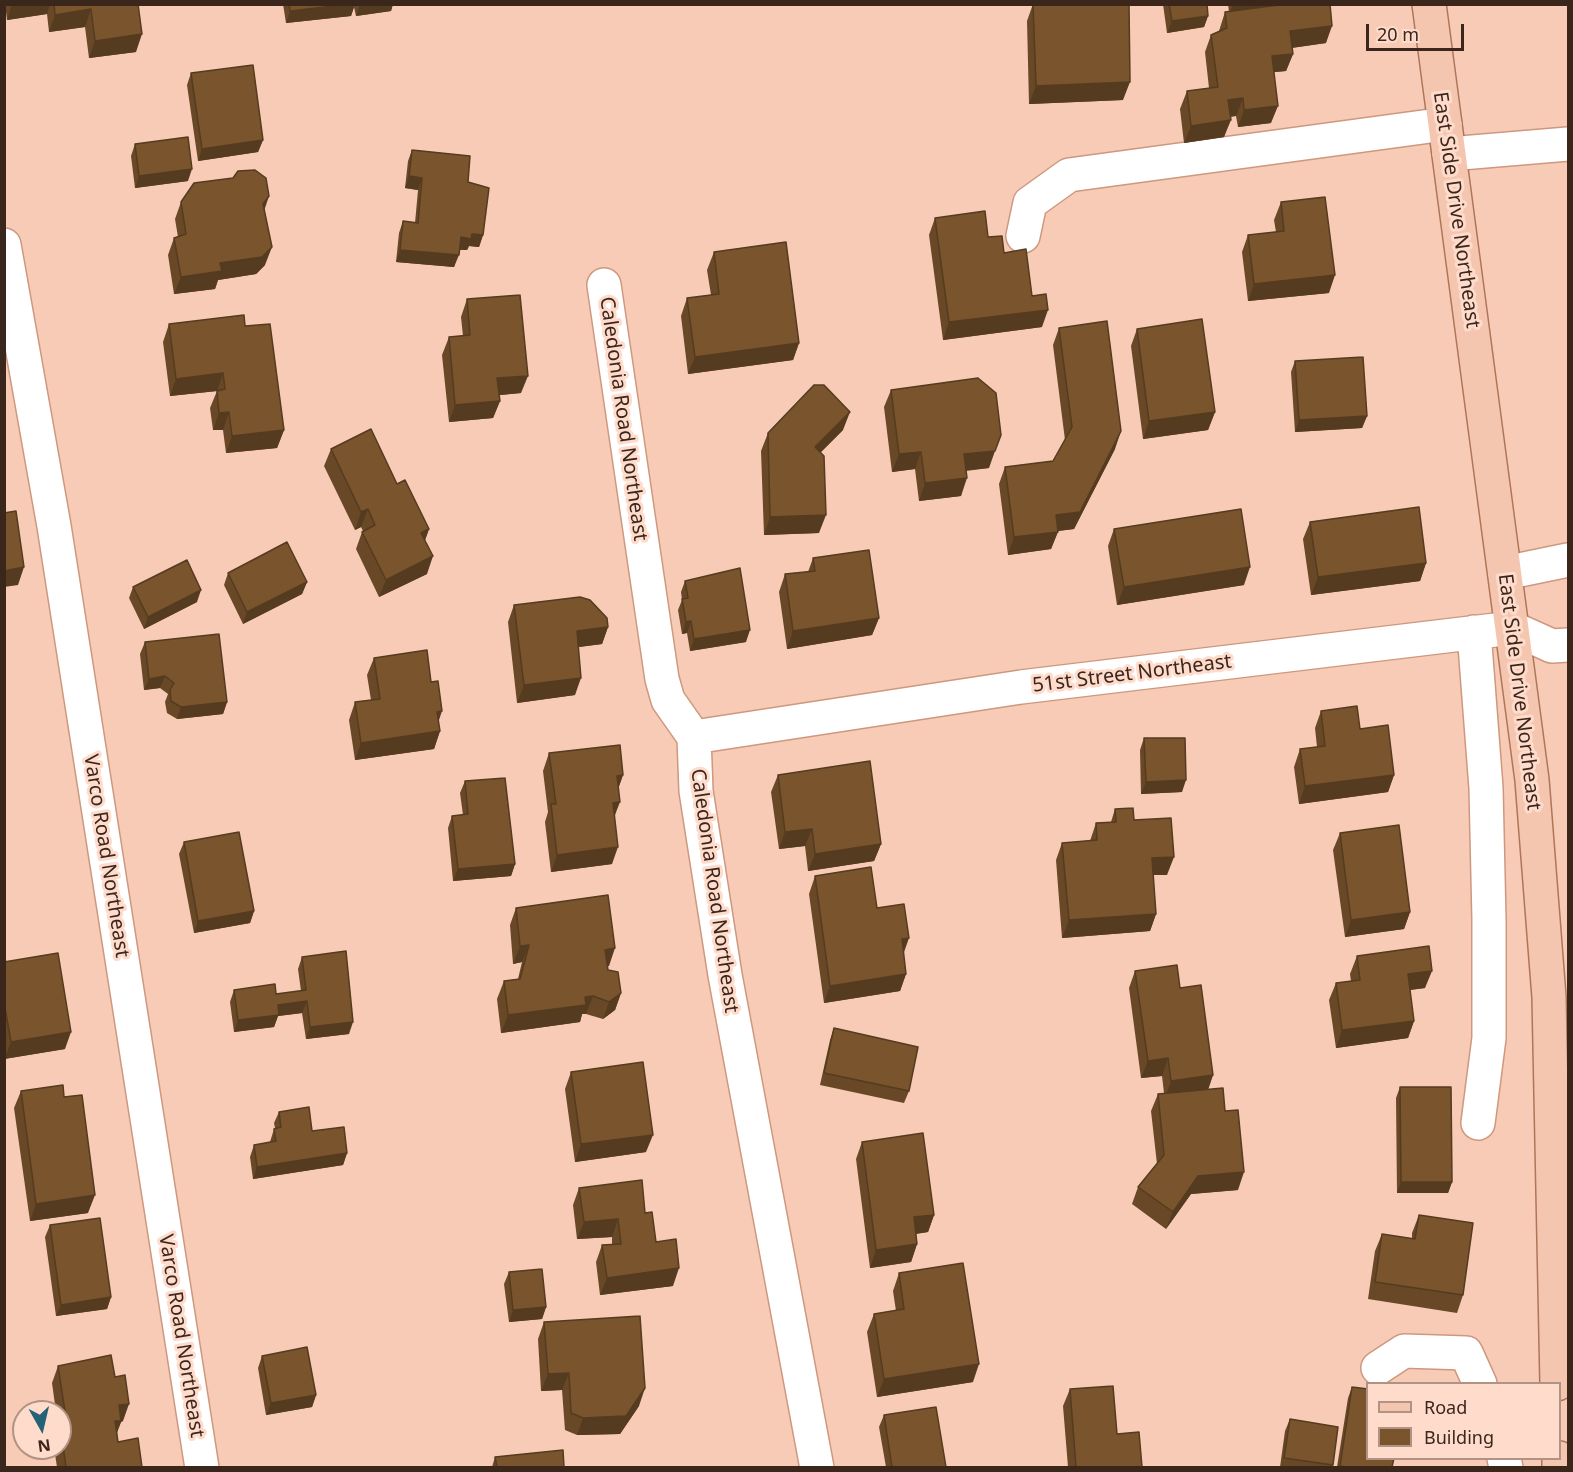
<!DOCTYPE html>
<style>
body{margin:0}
#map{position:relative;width:1573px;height:1472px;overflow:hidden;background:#f8cbb6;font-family:"Noto Sans",sans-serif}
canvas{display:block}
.frame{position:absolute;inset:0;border:6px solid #3b261c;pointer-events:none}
.legend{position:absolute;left:1366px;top:1382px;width:195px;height:78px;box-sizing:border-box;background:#fedbcb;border:2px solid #b09385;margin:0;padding:8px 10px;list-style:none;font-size:18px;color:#3b261c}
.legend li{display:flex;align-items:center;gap:12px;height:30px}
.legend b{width:30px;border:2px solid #b09385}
.north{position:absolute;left:12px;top:1400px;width:60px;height:60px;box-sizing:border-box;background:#fedbcb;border:2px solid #b09385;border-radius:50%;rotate:172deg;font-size:16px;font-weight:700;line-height:24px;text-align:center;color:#3b261c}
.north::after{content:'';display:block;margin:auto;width:21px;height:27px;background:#246278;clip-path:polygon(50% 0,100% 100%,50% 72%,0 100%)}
.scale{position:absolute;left:1366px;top:24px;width:98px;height:27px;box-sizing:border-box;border:3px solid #3b261c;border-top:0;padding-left:8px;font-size:18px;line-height:21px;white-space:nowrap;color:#3b261c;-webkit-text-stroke:4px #fedbcb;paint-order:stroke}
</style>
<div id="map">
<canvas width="1573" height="1472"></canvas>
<div class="frame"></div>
<ul class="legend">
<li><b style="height:8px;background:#f4c5af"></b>Road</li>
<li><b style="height:16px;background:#79542c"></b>Building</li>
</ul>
<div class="north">N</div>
<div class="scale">20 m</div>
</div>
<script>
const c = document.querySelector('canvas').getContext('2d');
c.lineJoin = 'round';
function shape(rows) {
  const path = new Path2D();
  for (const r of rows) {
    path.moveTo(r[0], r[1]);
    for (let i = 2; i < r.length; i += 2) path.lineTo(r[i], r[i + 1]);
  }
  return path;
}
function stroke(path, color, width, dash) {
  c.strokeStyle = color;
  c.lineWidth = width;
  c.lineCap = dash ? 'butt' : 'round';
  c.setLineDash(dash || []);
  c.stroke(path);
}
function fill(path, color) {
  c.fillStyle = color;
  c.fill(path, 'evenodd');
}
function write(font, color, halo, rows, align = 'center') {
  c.font = font + ' "Noto Sans",sans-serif';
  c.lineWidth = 6;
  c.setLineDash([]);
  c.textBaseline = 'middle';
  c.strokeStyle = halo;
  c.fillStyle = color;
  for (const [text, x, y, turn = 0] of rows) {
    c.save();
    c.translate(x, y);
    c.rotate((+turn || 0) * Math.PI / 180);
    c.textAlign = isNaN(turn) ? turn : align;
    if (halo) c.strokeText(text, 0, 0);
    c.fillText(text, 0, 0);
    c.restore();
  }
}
const minor = shape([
 [1449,154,1568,144],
 [1023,236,1030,203,1069,175,1445,124],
 [4,245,54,526,202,1468],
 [604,285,662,679,668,700,694,737,696,791,725,975,817,1468],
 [1505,573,1568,560],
 [1474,632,1486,788,1489,920,1489,1038,1478,1123],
 [694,737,1021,687,1512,628,1552,646,1568,645],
 [1378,1368,1404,1351,1466,1353,1480,1384],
 [1504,1458,1506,1468]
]);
const major = shape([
 [1429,4,1532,780,1549,997,1557,1384],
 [1559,1458,1559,1468]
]);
const wall = shape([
 [5,4,138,4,136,52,89,58,85,27,49,32,47,14,7,20],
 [283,4,393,4,391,11,356,16,354,7,351,16,286,23],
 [1033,4,1123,100,1029,104,1027,21],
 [1163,4,1207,4,1208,16,1204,27,1167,33],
 [1228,4,1330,4,1326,43,1292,48,1293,54,1286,71,1274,72,1271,123,1238,127,1236,116,1230,117,1224,137,1184,143,1180,109,1187,91,1209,88,1205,52,1211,35,1219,31,1225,12,1229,12],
 [191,73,263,140,258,152,198,161,187,85],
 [135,144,188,181,135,188,131,156],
 [412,150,468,182,483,235,479,247,469,246,467,250,459,250,454,267,396,262,399,233,403,221,415,223,418,190,405,188,408,161],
 [181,202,264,210,265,265,256,274,218,280,215,289,174,294,168,255,174,238,178,237,175,219],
 [1281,202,1329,293,1248,301,1242,252,1248,235,1276,232,1274,220],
 [935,218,988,237,1004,253,1032,296,1042,327,943,340,929,235],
 [714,252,799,343,793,360,688,374,681,316,687,298,711,295,707,270],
 [467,299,521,393,499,395,500,401,493,418,449,422,442,355,449,337,463,336,461,317],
 [169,324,245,326,284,430,277,448,226,453,223,430,213,430,210,408,217,391,170,396,163,342],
 [1059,328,1115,449,1074,529,1058,531,1051,549,1008,555,999,484,1005,467,1053,461,1065,440,1053,345],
 [1137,329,1215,412,1208,430,1143,439,1131,346],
 [1295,361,1367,416,1362,428,1295,432,1291,372],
 [891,390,989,468,966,471,961,496,919,501,915,469,892,472,884,407],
 [843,430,821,452,819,533,764,535,761,451,768,433],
 [331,449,397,484,429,529,425,540,427,574,379,597,356,549,362,532,363,531,361,527,355,530,324,466],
 [1310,522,1426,563,1420,581,1311,595,1303,539],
 [1114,529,1244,585,1117,605,1108,546],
 [813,558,879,618,872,635,787,649,779,592,785,574,808,572],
 [228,573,307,582,302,594,243,624,224,585],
 [685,581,746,642,690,651,687,633,682,634,678,610,682,600,681,592],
 [133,587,197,602,144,629,129,598],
 [514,605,608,627,602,644,579,647,575,695,517,703,508,622],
 [145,642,227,702,223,714,177,719,167,713,165,702,168,694,160,688,144,690,140,654],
 [374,658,431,682,440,731,434,749,355,760,349,720,355,702,371,700,367,675],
 [1321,711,1360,729,1394,775,1388,792,1299,804,1294,767,1300,749,1317,747,1315,728],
 [1144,738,1182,792,1141,794,1140,750],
 [549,753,623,775,618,789,615,816,612,864,551,872,545,822,548,812,543,771],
 [778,775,881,844,874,861,808,871,805,846,779,849,771,792],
 [465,781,515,864,511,876,453,881,448,828,452,816,463,815,460,793],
 [1115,809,1134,820,1167,875,1153,875,1156,914,1150,931,1062,938,1056,860,1062,843,1090,841,1096,823,1111,822],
 [1340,833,1410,912,1404,929,1345,937,1333,850],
 [184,842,254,911,250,923,194,933,179,854],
 [815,876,877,908,903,953,906,974,900,991,824,1003,809,894],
 [516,908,609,966,607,966,608,970,621,993,615,1010,603,1019,586,1014,582,1014,580,1022,501,1033,497,999,504,981,518,979,522,962,513,964,510,925],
 [1357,956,1425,988,1410,990,1414,1021,1408,1038,1336,1048,1329,1000,1336,983,1351,981,1350,974],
 [302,957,349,1034,306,1039,302,1013,278,1016,274,1027,234,1032,230,1002,234,990,276,994,301,991,298,969],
 [4,962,65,1049,4,1059],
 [1135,971,1180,988,1213,1075,1208,1089,1225,1111,1238,1190,1191,1194,1166,1229,1132,1204,1138,1187,1157,1164,1151,1111,1158,1094,1164,1093,1162,1076,1141,1078,1129,988],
 [834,1028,909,1091,904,1103,820,1085,830,1040],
 [571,1072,646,1152,575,1162,565,1089],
 [1400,1087,1452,1182,1448,1193,1397,1193,1396,1098],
 [21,1091,64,1097,88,1213,30,1221,14,1108],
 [279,1112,347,1153,343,1165,253,1179,250,1157,254,1145,270,1142,274,1129,275,1128,274,1123],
 [862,1142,934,1215,928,1232,916,1234,917,1244,911,1262,870,1268,856,1159],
 [579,1188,645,1213,673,1286,600,1295,596,1262,602,1245,612,1244,612,1237,577,1239,573,1205],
 [1419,1215,1463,1295,1457,1313,1368,1299,1375,1251,1382,1234,1412,1239,1412,1233],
 [50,1225,111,1297,107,1309,56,1316,45,1237],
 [509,1272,546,1307,542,1319,509,1322,504,1284],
 [899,1273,973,1382,877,1397,867,1332,874,1314,896,1311,893,1291],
 [544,1322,639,1406,620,1434,577,1435,565,1430,562,1390,541,1391,538,1339],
 [262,1356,316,1395,312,1407,266,1415,258,1368],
 [58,1366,123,1421,121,1422,117,1432,118,1442,142,1467,57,1467,54,1448,60,1448,60,1412,56,1412,52,1383],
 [1352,1387,1392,1467,1337,1467,1348,1398],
 [1070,1389,1117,1434,1142,1467,1068,1467,1063,1406],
 [884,1415,946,1467,886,1467,879,1427],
 [1290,1419,1333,1465,1332,1467,1280,1467,1285,1431],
 [495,1457,564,1467,492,1467]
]);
const shadedWall = shape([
 [12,4,50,4,47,14,7,20],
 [351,4,355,4,351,16,286,23,290,11],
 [360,4,393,4,391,11,356,16],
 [1233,4,1299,4,1229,15],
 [91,9,85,27,49,32,55,15],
 [1208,16,1204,27,1167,33,1172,21],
 [1332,26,1326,43,1283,49,1290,31],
 [142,34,136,52,89,58,95,41],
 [1293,54,1286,71,1265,73,1272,56],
 [1130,82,1123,100,1029,104,1036,86],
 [1243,98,1236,116,1222,117,1228,100],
 [1278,106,1271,123,1238,127,1244,110],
 [1231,120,1224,137,1184,143,1191,126],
 [263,140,258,152,198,161,202,149],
 [192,169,188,181,135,188,139,176],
 [409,176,422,178,418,190,405,188],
 [269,196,263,214,263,204],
 [472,234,483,235,479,247,469,246,467,250,456,249,461,237],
 [272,247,265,265,256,274,218,280,215,289,174,294,181,277,220,263],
 [400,250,459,255,454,267,396,262],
 [1335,275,1329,293,1248,301,1254,284],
 [1048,310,1042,327,943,340,949,322],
 [799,343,793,360,688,374,695,357],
 [223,373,217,391,170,396,176,379],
 [528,376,521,393,491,396,497,378],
 [500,401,493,418,449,422,455,405],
 [229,412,223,430,213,430,219,413],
 [850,412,843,430,809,464,815,447],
 [1215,412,1208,430,1143,439,1149,421],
 [1367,416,1362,428,1295,432,1299,420],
 [284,430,277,448,226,453,232,436],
 [1121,431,1115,449,1074,529,1049,532,1056,515],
 [995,451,989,468,958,471,964,454],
 [921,452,915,469,892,472,899,454],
 [967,478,961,496,919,501,925,483],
 [368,509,361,527,355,530,361,512],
 [826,515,819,533,764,535,770,517],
 [429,529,423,546,421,533],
 [1058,532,1051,549,1008,555,1014,537],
 [433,556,427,574,379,597,386,580],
 [1426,563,1420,581,1311,595,1318,577],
 [24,567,18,585,4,587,4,571],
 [1250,567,1244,585,1117,605,1124,587],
 [307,582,302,594,243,624,247,612],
 [201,590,197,602,144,629,148,617],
 [879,618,872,635,787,649,793,631],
 [691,621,687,633,682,634,686,622],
 [608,627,602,644,571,648,577,631],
 [750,630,746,642,690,651,694,639],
 [165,676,160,688,144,690,149,679],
 [581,678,575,695,517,703,524,685],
 [227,702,223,714,177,719,181,707],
 [442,711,436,729,437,712],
 [440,731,434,749,355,760,361,743],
 [623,775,617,792,617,776],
 [1394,775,1388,792,1299,804,1305,786],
 [1186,780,1182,792,1141,794,1146,782],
 [620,802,613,820,613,803],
 [812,829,805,846,779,849,785,832],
 [881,844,874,861,808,871,815,854],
 [618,847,612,864,551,872,557,855],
 [1174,857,1167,875,1146,875,1152,858],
 [515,864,511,876,453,881,458,869],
 [254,911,250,923,194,933,198,921],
 [1410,912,1404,929,1345,937,1351,920],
 [1156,914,1150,931,1062,938,1069,920],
 [909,938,903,955,902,939],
 [529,945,522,962,513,964,520,946],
 [615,948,609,966,598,967,605,950],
 [1432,971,1425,988,1401,991,1408,974],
 [906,974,900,991,824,1003,830,986],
 [621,993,615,1010,603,1019,609,1002],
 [593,996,586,1014,582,1014,580,1022,501,1033,508,1015],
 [307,1001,302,1013,278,1016,274,1027,234,1032,238,1020,278,1005],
 [1414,1021,1408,1038,1336,1048,1342,1030],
 [353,1022,349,1034,306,1039,310,1027],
 [71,1032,65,1049,4,1059,11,1042],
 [1168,1058,1162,1076,1141,1078,1148,1061],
 [1213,1075,1207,1093,1165,1098,1171,1081],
 [653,1135,646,1152,575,1162,581,1144],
 [347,1153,343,1165,253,1179,257,1167],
 [1244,1172,1238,1190,1191,1194,1166,1229,1173,1212,1198,1176],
 [1401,1182,1452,1182,1448,1193,1397,1193],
 [95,1195,88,1213,30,1221,36,1204],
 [934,1215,928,1232,907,1235,914,1217],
 [618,1219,612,1237,577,1239,584,1222],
 [917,1244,911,1262,870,1268,876,1250],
 [679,1268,673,1286,600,1295,607,1278],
 [111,1297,107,1309,56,1316,61,1305],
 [546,1307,542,1319,509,1322,513,1310],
 [979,1364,973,1382,877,1397,884,1379],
 [569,1373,562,1390,541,1391,548,1374],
 [645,1388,639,1406,620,1434,577,1435,583,1418],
 [316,1395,312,1407,266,1415,271,1403],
 [129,1404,123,1421,121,1422,115,1438,109,1439,119,1405]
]);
const building = shape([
 [54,4,138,4,142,34,95,41,91,9,55,15,54,4],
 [289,4,351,4,290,11,289,4],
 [1033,4,1129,4,1130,82,1036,86,1033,4],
 [1169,4,1207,4,1208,16,1172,21,1169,4],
 [1286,4,1330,4,1332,26,1290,31,1293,54,1272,56,1278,106,1244,110,1243,98,1228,100,1231,120,1191,126,1187,91,1218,87,1211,35,1227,28,1225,12,1286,4],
 [253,65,263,140,202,149,191,73,253,65],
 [188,137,192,169,139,176,135,144,188,137],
 [412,150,470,156,468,182,489,188,483,235,472,234,471,239,461,237,459,255,400,250,403,221,418,223,422,178,409,176,412,150],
 [255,170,266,178,269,196,263,204,272,247,262,257,220,263,222,271,181,277,174,238,186,234,181,202,194,183,233,178,238,171,255,170],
 [1325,197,1335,275,1254,284,1248,235,1284,231,1281,202,1325,197],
 [985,211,988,237,1002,236,1004,253,1026,249,1032,296,1046,294,1048,310,949,322,935,218,985,211],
 [786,242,799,343,695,357,687,298,719,294,714,252,786,242],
 [520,295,528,376,497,378,500,401,455,405,449,337,470,335,467,299,520,295],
 [244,315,245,326,270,324,284,430,232,436,229,412,219,413,217,391,225,389,223,373,176,379,169,324,244,315],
 [1202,319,1215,412,1149,421,1137,329,1202,319],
 [1107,321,1121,431,1080,512,1056,515,1058,532,1014,537,1005,467,1053,461,1072,427,1059,328,1107,321],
 [1363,357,1367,416,1299,420,1295,361,1363,357],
 [978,378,996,393,1001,435,995,451,964,454,967,478,925,483,921,452,899,454,891,390,978,378],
 [814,385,824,385,850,412,815,447,824,456,826,515,770,517,768,433,814,385],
 [371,429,397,484,405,480,429,529,421,533,433,556,386,580,362,532,375,525,368,509,361,512,331,449,371,429],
 [1419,507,1426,563,1318,577,1310,522,1419,507],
 [1241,509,1250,567,1124,587,1114,529,1241,509],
 [16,511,24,567,4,571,4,513,16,511],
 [287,542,307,582,247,612,228,573,287,542],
 [869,550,879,618,793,631,785,574,815,571,813,558,869,550],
 [187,560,201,590,148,617,133,587,187,560],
 [740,568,750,630,694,639,691,621,686,622,682,599,688,598,685,581,740,568],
 [580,597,590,600,607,618,608,627,577,631,581,678,524,685,514,605,580,597],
 [219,634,227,702,181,707,171,701,170,690,174,683,165,676,149,679,145,642,219,634],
 [427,650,431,682,438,681,442,711,437,712,440,731,361,743,355,702,380,699,374,658,427,650],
 [1357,706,1360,729,1388,725,1394,775,1305,786,1300,749,1325,746,1321,711,1357,706],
 [1144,738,1185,738,1186,780,1146,782,1144,738],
 [620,745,623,775,617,776,620,802,613,803,618,847,557,855,551,804,556,804,549,753,620,745],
 [870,761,881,844,815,854,812,829,785,832,778,775,870,761],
 [505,778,515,864,458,869,452,816,468,814,465,781,505,778],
 [1133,808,1134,820,1171,818,1174,857,1152,858,1156,914,1069,920,1062,843,1097,840,1096,823,1116,822,1115,809,1133,808],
 [1399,825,1410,912,1351,920,1340,833,1399,825],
 [239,832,254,911,198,921,184,842,239,832],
 [871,867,877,908,904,904,909,938,902,939,906,974,830,986,815,876,871,867],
 [608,895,615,948,605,950,608,970,618,972,621,993,609,1002,593,996,585,997,586,1005,508,1015,504,981,520,979,529,945,520,946,516,908,608,895],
 [1429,946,1432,971,1408,974,1414,1021,1342,1030,1336,983,1360,980,1357,956,1429,946],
 [346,951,353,1022,310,1027,307,1001,278,1005,279,1015,238,1020,234,990,275,984,276,994,306,990,302,957,346,951],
 [58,953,71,1032,11,1042,4,1002,4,962,58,953],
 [1177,965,1180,988,1201,985,1213,1075,1171,1081,1168,1058,1148,1061,1135,971,1177,965],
 [834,1028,918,1047,909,1091,824,1073,834,1028],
 [643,1062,653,1135,581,1144,571,1072,643,1062],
 [63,1085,64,1097,82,1095,95,1195,36,1204,21,1091,63,1085],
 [1400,1087,1451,1087,1452,1182,1401,1182,1400,1087],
 [1223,1088,1225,1111,1238,1110,1244,1172,1198,1176,1173,1212,1138,1187,1164,1155,1158,1094,1223,1088],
 [309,1107,312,1131,344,1127,347,1153,257,1167,254,1145,276,1141,274,1129,281,1127,279,1112,309,1107],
 [923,1133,934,1215,914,1217,917,1244,876,1250,862,1142,923,1133],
 [642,1180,645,1213,652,1212,656,1242,676,1239,679,1268,607,1278,602,1245,621,1244,618,1219,584,1222,579,1188,642,1180],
 [1419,1215,1473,1223,1463,1295,1375,1282,1382,1234,1415,1239,1419,1215],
 [100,1218,111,1297,61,1305,50,1225,100,1218],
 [963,1263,979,1364,884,1379,874,1314,904,1309,899,1273,963,1263],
 [542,1269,546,1307,513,1310,509,1272,542,1269],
 [640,1316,645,1388,626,1416,583,1418,571,1413,569,1373,548,1374,544,1322,640,1316],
 [307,1347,316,1395,271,1403,262,1356,307,1347],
 [111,1355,115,1377,125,1375,129,1404,119,1405,121,1421,115,1421,118,1442,138,1438,142,1467,66,1467,60,1425,67,1424,58,1366,111,1355],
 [1113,1386,1117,1434,1139,1432,1142,1467,1076,1467,1070,1389,1113,1386],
 [1352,1387,1368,1389,1368,1458,1394,1458,1392,1467,1346,1467,1340,1466,1352,1387],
 [936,1407,946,1467,892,1467,884,1415,936,1407],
 [1290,1419,1338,1427,1333,1465,1284,1458,1290,1419],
 [563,1450,564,1467,497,1467,495,1457,563,1450]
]);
const streetNames = [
 ["East Side Drive Northeast",1456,210,82],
 ["Caledonia Road Northeast",623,419,82],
 ["51st Street Northeast",1132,674,-7],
 ["East Side Drive Northeast",1519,692,83],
 ["Varco Road Northeast",106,856,81],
 ["Caledonia Road Northeast",714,891,82],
 ["Varco Road Northeast",181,1336,81]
];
stroke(minor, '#ce987f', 36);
stroke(major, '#af7559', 36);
stroke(minor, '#fff', 33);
stroke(major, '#f4c5af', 33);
fill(wall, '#684826');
fill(shadedWall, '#553b1f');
fill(building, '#79542c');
stroke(building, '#553b1f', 1.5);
write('20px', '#3b261c', '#fedbcb', streetNames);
</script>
